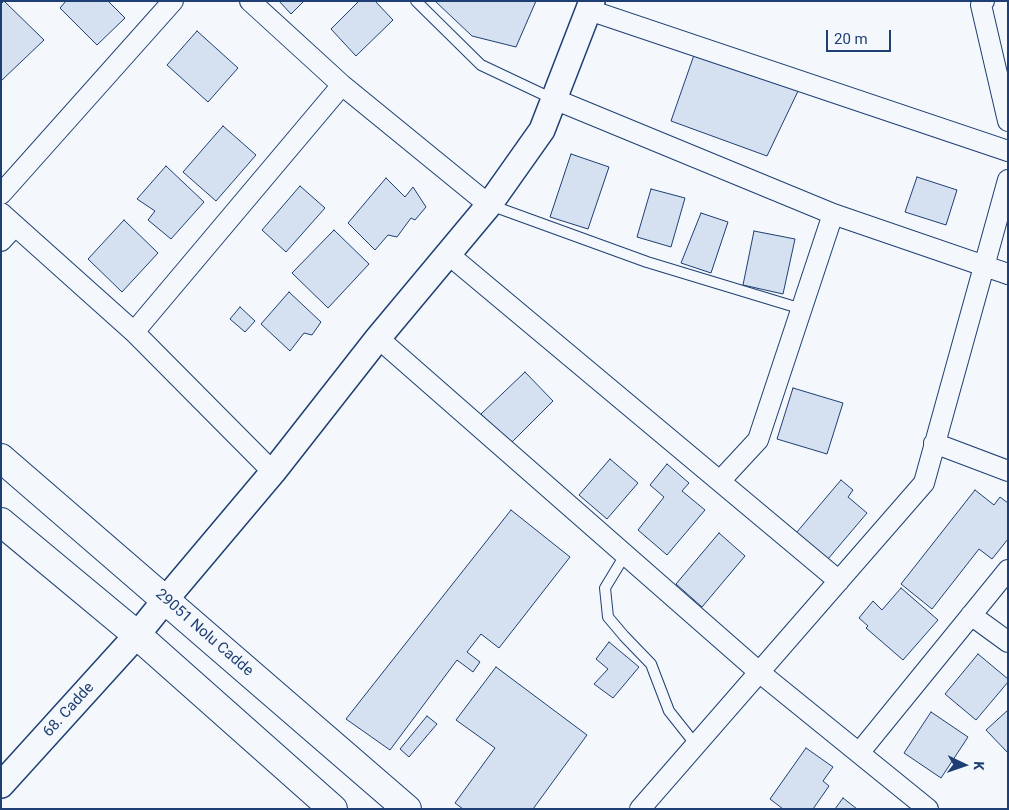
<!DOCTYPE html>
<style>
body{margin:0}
#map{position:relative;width:1009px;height:810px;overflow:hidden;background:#f4f7fb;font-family:Roboto,sans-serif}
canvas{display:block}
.frame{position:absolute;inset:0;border:2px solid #1d3f73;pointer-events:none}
.north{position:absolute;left:939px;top:740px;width:50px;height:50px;-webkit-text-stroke:4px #f4f7fb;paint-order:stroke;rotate:93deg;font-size:14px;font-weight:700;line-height:20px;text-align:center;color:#1d3f73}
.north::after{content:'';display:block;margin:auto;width:18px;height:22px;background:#1d3f73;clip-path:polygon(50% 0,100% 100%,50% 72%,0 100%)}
.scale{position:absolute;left:826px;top:30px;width:65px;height:22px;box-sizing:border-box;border:2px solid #1d3f73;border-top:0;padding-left:6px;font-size:15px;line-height:18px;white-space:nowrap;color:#1d3f73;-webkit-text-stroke:4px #f4f7fb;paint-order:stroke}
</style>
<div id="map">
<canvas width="1009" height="810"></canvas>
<div class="frame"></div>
<div class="north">K</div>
<div class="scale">20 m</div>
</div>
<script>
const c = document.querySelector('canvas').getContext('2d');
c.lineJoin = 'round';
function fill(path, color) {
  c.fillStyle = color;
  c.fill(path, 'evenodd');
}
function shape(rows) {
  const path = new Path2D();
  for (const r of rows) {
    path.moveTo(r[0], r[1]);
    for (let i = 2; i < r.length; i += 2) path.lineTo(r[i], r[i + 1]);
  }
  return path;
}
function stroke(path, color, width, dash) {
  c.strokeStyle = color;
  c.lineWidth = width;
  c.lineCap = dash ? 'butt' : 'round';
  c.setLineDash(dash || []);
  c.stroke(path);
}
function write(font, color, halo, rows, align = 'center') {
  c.font = font + ' Roboto,sans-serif';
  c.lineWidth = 4;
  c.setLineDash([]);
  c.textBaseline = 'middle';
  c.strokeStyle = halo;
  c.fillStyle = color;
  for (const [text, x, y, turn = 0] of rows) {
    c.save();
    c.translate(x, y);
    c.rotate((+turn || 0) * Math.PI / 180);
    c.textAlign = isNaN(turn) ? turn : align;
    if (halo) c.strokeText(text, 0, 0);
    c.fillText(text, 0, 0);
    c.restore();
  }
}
const building = shape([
 [4,1,44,40,1,81,1,4,4,1],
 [66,1,108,1,125,18,97,45,60,8,66,1],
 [279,1,304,1,291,14,279,1],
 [359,1,375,1,393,20,356,56,331,29,359,1],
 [435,1,536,1,516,47,472,36,435,1],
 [197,31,238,68,208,102,167,65,197,31],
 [694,55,799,89,767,156,671,121,694,55],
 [223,126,256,155,216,201,183,172,223,126],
 [571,154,609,167,588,229,550,217,571,154],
 [166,166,204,202,171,239,148,220,155,211,137,199,166,166],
 [917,177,957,190,946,225,905,212,917,177],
 [386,178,405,197,413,187,426,207,415,220,411,218,397,237,388,235,375,250,348,223,386,178],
 [300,186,325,208,286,252,262,230,300,186],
 [651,189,685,198,671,247,637,237,651,189],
 [701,213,728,222,711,273,681,263,701,213],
 [124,220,158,253,122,292,88,259,124,220],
 [334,230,369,264,328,308,292,273,334,230],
 [754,231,795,239,783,294,743,285,754,231],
 [289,292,321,322,312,335,304,333,290,351,261,324,289,292],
 [240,307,255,321,245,332,230,319,240,307],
 [525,372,553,401,510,444,481,414,525,372],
 [793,388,843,403,827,454,777,439,793,388],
 [610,459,638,483,607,519,579,495,610,459],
 [667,464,689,483,682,491,705,510,667,555,638,530,664,497,650,485,667,464],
 [841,480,853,490,848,497,867,513,822,566,791,539,841,480],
 [975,490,994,505,1000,497,1008,503,1008,539,992,559,979,549,932,609,901,584,975,490],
 [511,510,570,557,499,648,481,634,467,652,480,662,473,672,457,660,390,750,346,719,511,510],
 [719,533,745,556,702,607,676,584,719,533],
 [901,588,938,620,903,660,866,628,868,626,859,618,873,601,882,610,901,588],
 [609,642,639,667,613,698,594,684,608,669,596,659,609,642],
 [978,654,1008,679,1008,682,976,720,945,694,978,654],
 [496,667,587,735,533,809,463,809,455,803,495,748,456,720,496,667],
 [1008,710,1008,753,986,730,1008,710],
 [931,712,968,737,941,778,904,753,931,712],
 [427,716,437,724,409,757,400,749,427,716],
 [806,748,833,767,823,781,829,786,813,809,783,809,770,799,806,748],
 [843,798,857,809,835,809,843,798]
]);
const service = shape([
 [416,1,481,65,553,99],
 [490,205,647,262,802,309],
 [625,555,605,588,608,617,624,636,651,664,669,711,696,745]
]);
const minor = shape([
 [250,1,342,85,489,205],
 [984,1,981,5,1008,121],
 [589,10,1008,151],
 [554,99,833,214,1008,274],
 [1,194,173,1],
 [1,213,134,332,273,472],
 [1,241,15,226],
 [448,254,839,581],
 [134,332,342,85],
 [378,338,759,672,928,809],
 [934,443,1008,471],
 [720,481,758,440,833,214],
 [971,615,1008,642],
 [859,753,1008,570],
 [640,809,924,483,1008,180]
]);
const tertiary = shape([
 [1,785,137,635,166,599,273,472,378,338,489,205,542,130,592,1]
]);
const primary = shape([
 [1,458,407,809],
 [1,522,137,635,333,809]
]);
const streetNames = [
 ["29051 Nolu Cadde",204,633,41],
 ["68. Cadde",69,710,-48]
];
fill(building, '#d5e0f0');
stroke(building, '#1d3f73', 1);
stroke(service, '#1d3f73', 12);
stroke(minor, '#1d3f73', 22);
stroke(tertiary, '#1d3f73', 28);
stroke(primary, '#1d3f73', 30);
stroke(service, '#f4f7fb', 10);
stroke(minor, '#f4f7fb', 20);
stroke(tertiary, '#f4f7fb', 25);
stroke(primary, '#f4f7fb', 28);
write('15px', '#1d3f73', '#f4f7fb', streetNames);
</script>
